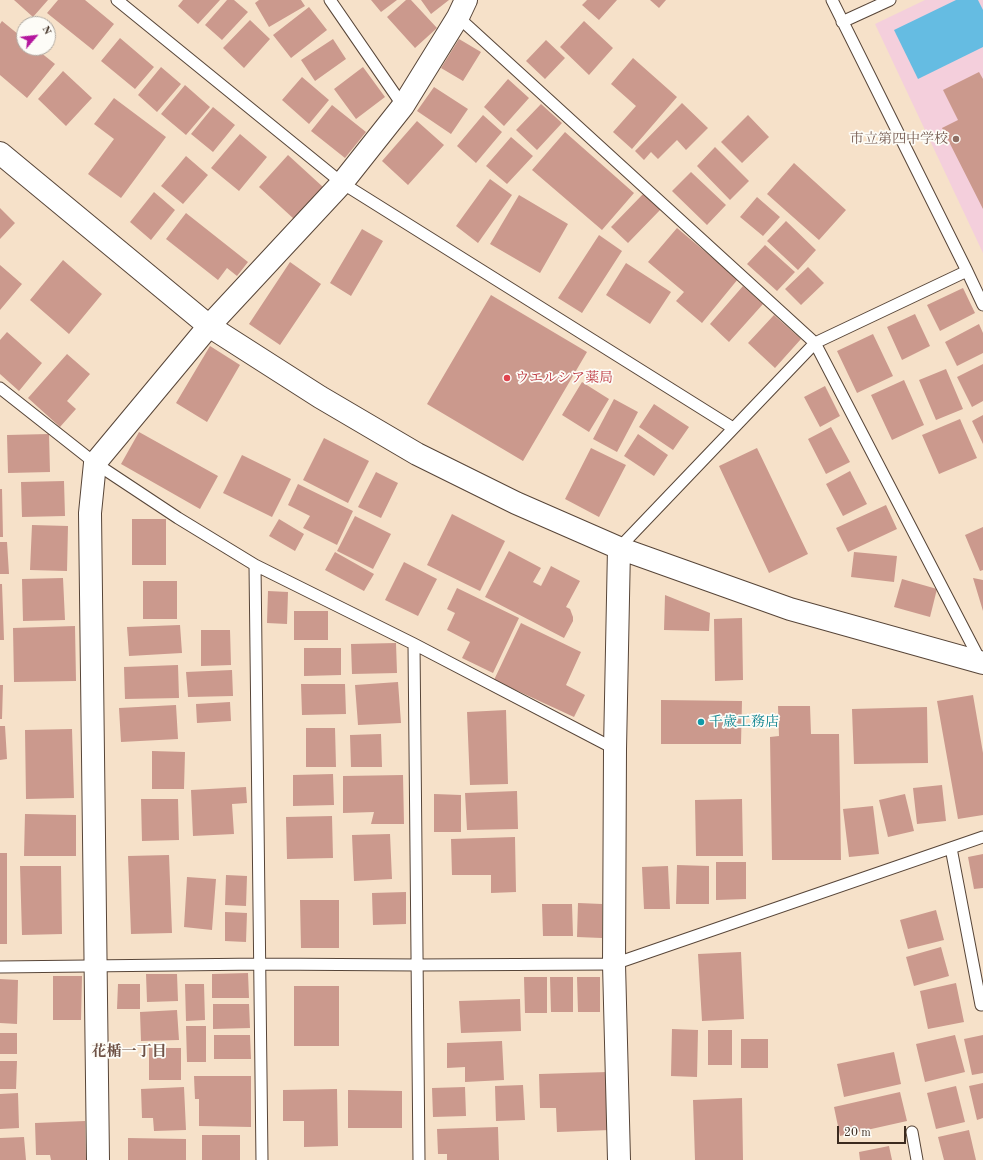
<!DOCTYPE html>
<meta charset="utf-8">
<style>
body{margin:0}
#map{position:relative;width:983px;height:1160px;overflow:hidden;background:#f6e1c9;font-family:"Old Standard TT",serif}
canvas{display:block}
.north{position:absolute;left:16px;top:16px;width:40px;height:40px;box-sizing:border-box;background:#fdfcf7;border:1px solid #afa8a0;border-radius:50%;rotate:62deg;font-size:11px;font-weight:700;line-height:16px;text-align:center;color:#3b2a1e}
.north::after{content:'';display:block;margin:auto;width:14px;height:18px;background:#b5179e;clip-path:polygon(50% 0,100% 100%,50% 72%,0 100%)}
.scale{position:absolute;left:837px;top:1126px;width:69px;height:18px;box-sizing:border-box;border:2px solid #3b2a1e;border-top:0;padding-left:5px;font-size:12px;line-height:14px;white-space:nowrap;color:#3b2a1e;-webkit-text-stroke:3px #fdfcf7;paint-order:stroke}
</style>
<div id="map">
<canvas width="983" height="1160"></canvas>
<div class="north">N</div>
<div class="scale">20 m</div>
</div>
<script>
const c = document.querySelector('canvas').getContext('2d');
c.lineJoin = 'round';
function fill(path, color) {
  c.fillStyle = color;
  c.fill(path, 'evenodd');
}
function shape(rows) {
  const path = new Path2D();
  for (const r of rows) {
    path.moveTo(r[0], r[1]);
    for (let i = 2; i < r.length; i += 2) path.lineTo(r[i], r[i + 1]);
  }
  return path;
}
function stroke(path, color, width, dash) {
  c.strokeStyle = color;
  c.lineWidth = width;
  c.lineCap = dash ? 'butt' : 'round';
  c.setLineDash(dash || []);
  c.stroke(path);
}
function write(font, color, halo, rows, align = 'center') {
  c.font = font + ' "Old Standard TT","Noto Serif JP",serif';
  c.lineWidth = 3.5;
  c.setLineDash([]);
  c.textBaseline = 'middle';
  c.strokeStyle = halo;
  c.fillStyle = color;
  for (const [text, x, y, turn = 0] of rows) {
    c.save();
    c.translate(x, y);
    c.rotate((+turn || 0) * Math.PI / 180);
    c.textAlign = isNaN(turn) ? turn : align;
    if (halo) c.strokeText(text, 0, 0);
    c.fillText(text, 0, 0);
    c.restore();
  }
}
const built = shape([
 [925,0,983,0,983,253,875,24]
]);
const water = shape([
 [956,0,978,0,983,10,983,47,918,79,894,30]
]);
const building = shape([
 [14,0,48,0,33,17],
 [58,0,85,0,114,24,93,50,47,13],
 [183,0,220,0,198,24,178,6],
 [227,0,234,0,248,12,222,40,205,25],
 [259,0,301,0,305,6,269,27,255,3],
 [371,0,397,0,381,12],
 [406,0,411,0,437,28,415,48,387,17],
 [421,0,449,0,431,14],
 [587,0,617,0,599,20,582,5],
 [650,0,666,0,659,8],
 [309,7,327,30,291,58,273,35],
 [250,20,270,39,244,68,223,48],
 [2,21,24,39,24,48,35,48,55,64,27,98,0,75,0,24],
 [584,21,613,48,589,75,560,47],
 [120,38,154,67,135,89,101,61],
 [333,39,346,59,315,81,301,60],
 [459,39,481,52,463,81,441,68],
 [546,40,565,58,545,79,526,61],
 [633,58,677,97,632,149,613,132,636,106,611,84],
 [161,67,181,84,157,112,138,95],
 [363,67,385,97,356,119,334,89],
 [63,71,92,98,66,126,38,99],
 [979,72,983,79,983,209,942,128,958,120,943,90],
 [302,77,329,100,309,124,282,100],
 [508,79,529,98,504,126,484,107],
 [185,85,210,107,186,135,161,114],
 [434,87,468,109,451,134,417,111],
 [114,98,166,137,121,198,88,174,114,139,94,124],
 [682,103,708,128,686,150,677,140,658,159,651,152,644,160,635,151],
 [541,104,562,123,537,150,516,130],
 [332,105,366,132,345,158,311,131],
 [213,107,235,125,213,152,191,134],
 [483,115,502,132,476,163,457,146],
 [748,115,769,137,742,163,721,142],
 [417,121,444,145,408,185,382,161],
 [565,132,634,193,602,230,532,170],
 [240,134,267,157,239,191,211,168],
 [511,137,533,156,507,184,486,166],
 [715,147,749,181,730,200,697,166],
 [288,155,323,187,294,219,259,187],
 [186,156,208,175,183,204,161,186],
 [794,163,846,210,819,240,767,194],
 [691,172,726,205,707,225,672,191],
 [490,179,512,195,478,243,456,226],
 [154,192,175,210,151,240,130,222],
 [644,193,661,209,628,243,611,227],
 [519,195,568,224,540,273,490,244],
 [757,197,780,217,763,236,740,217],
 [0,208,15,223,0,239],
 [186,213,248,262,237,276,227,268,218,280,166,239],
 [786,221,816,250,798,270,767,241],
 [677,228,738,279,702,323,676,301,684,292,648,262],
 [362,229,383,241,351,296,330,283],
 [599,235,622,251,582,313,558,298],
 [765,245,795,272,777,291,747,264],
 [63,260,102,294,69,334,30,300],
 [290,262,321,284,280,345,249,324],
 [626,263,671,292,650,324,606,295],
 [0,265,22,284,0,310],
 [808,267,824,283,801,305,785,289],
 [743,286,763,304,729,342,710,324],
 [963,288,975,313,940,331,927,305],
 [491,295,587,352,523,461,427,404],
 [915,314,930,346,902,360,887,327],
 [774,315,801,339,775,368,748,343],
 [979,324,983,333,983,353,957,366,945,342],
 [7,332,42,363,19,391,0,374,0,340],
 [873,334,893,376,857,393,837,351],
 [210,346,240,365,207,422,176,403],
 [67,354,90,374,67,401,76,409,60,427,28,398],
 [983,364,983,401,972,407,957,377],
 [946,369,963,409,936,420,919,380],
 [904,380,924,425,892,440,871,395],
 [582,382,609,399,589,432,562,415],
 [825,386,840,416,820,427,804,397],
 [614,399,638,412,617,452,593,439],
 [654,404,689,427,673,450,639,427],
 [983,415,983,444,972,421],
 [960,419,977,458,939,474,922,435],
 [831,427,850,462,826,474,808,439],
 [139,432,218,476,200,509,121,464],
 [49,434,50,472,8,473,7,435],
 [638,434,668,455,654,476,624,456],
 [324,438,369,461,348,503,303,480],
 [591,448,626,465,599,517,565,499],
 [757,448,808,554,769,573,719,466],
 [242,455,291,479,272,517,223,493],
 [850,471,867,504,843,516,826,484],
 [376,472,398,483,381,518,358,507],
 [64,481,65,516,22,517,21,482],
 [298,484,353,511,337,545,303,528,310,516,288,505],
 [0,489,2,489,3,537,0,537],
 [886,505,897,529,848,552,836,528],
 [452,514,505,541,480,591,427,565],
 [355,516,391,534,373,569,337,551],
 [132,519,166,519,166,565,132,565],
 [279,519,304,534,295,551,269,536],
 [32,525,68,526,67,571,30,570],
 [983,527,983,570,980,571,965,535],
 [0,542,7,542,9,574,0,574],
 [509,551,541,568,533,582,541,586,551,566,580,581,566,607,570,609,573,617,573,621,564,638,485,597],
 [335,552,374,574,364,591,325,570],
 [854,552,897,556,894,582,851,577],
 [404,562,437,579,418,616,385,600],
 [63,578,65,620,23,621,22,579],
 [973,578,983,580,983,611],
 [902,579,937,589,930,617,894,607],
 [143,581,177,581,177,619,143,619],
 [0,584,2,584,4,640,0,640],
 [457,588,519,618,493,673,462,658,470,642,447,630,455,613,447,609],
 [268,591,288,592,287,624,267,623],
 [665,595,710,613,709,631,664,630],
 [294,611,328,611,328,640,294,640],
 [742,618,743,680,715,681,714,619],
 [521,623,581,652,566,685,585,695,574,717,494,680],
 [180,625,182,653,129,656,127,627],
 [75,626,76,681,14,682,13,628],
 [201,630,230,630,231,665,201,666],
 [396,643,397,673,352,674,351,644],
 [304,648,341,648,341,675,304,676],
 [178,665,179,698,125,699,124,667],
 [232,670,233,696,188,697,186,672],
 [398,682,401,723,358,725,355,685],
 [301,684,345,684,346,714,302,715],
 [0,685,3,685,2,719,0,719],
 [973,695,983,753,983,815,958,819,937,701],
 [661,700,742,701,741,744,661,744],
 [230,702,231,721,197,723,196,704],
 [176,705,178,739,121,742,119,708],
 [778,706,810,706,811,734,839,734,841,860,772,860,770,737,779,736],
 [927,707,928,763,854,764,852,709],
 [506,710,508,784,470,785,467,712],
 [0,726,5,726,7,759,0,760],
 [306,728,335,728,336,767,306,767],
 [72,729,74,798,26,799,25,730],
 [381,734,382,767,351,767,350,735],
 [152,751,185,752,184,789,152,789],
 [333,774,334,805,293,806,293,775],
 [403,775,404,824,371,824,374,812,343,813,343,776],
 [942,785,946,821,917,824,913,788],
 [246,787,247,803,232,804,234,834,193,836,191,790],
 [517,791,518,829,467,830,465,793],
 [434,794,461,795,461,832,434,832],
 [905,794,914,831,888,837,879,800],
 [141,799,178,799,179,840,142,841],
 [742,799,743,856,696,856,695,800],
 [873,806,879,854,849,857,843,809],
 [25,814,76,815,76,856,24,856],
 [332,816,333,858,287,859,286,817],
 [390,834,392,879,354,881,352,835],
 [515,837,516,892,491,893,491,875,452,875,451,839],
 [0,853,7,853,7,944,0,944],
 [983,854,983,888,974,889,968,857],
 [169,855,172,933,131,934,128,856],
 [716,862,746,862,746,899,716,900],
 [677,865,709,866,709,904,676,904],
 [20,866,61,866,62,934,22,935],
 [668,866,670,909,644,909,642,867],
 [226,875,247,876,246,906,225,905],
 [187,877,216,879,212,930,184,927],
 [406,892,406,924,373,925,372,893],
 [300,900,339,900,339,948,301,948],
 [578,903,602,904,602,938,577,937],
 [542,904,572,904,573,936,543,936],
 [936,910,944,940,908,949,900,920],
 [225,912,247,913,246,942,225,941],
 [941,947,949,976,914,986,906,957],
 [741,952,744,1019,702,1021,698,954],
 [248,973,249,998,212,998,212,974],
 [146,974,177,974,178,1001,147,1002],
 [53,976,82,976,81,1020,53,1020],
 [524,977,547,977,547,1013,525,1013],
 [550,977,573,977,573,1012,551,1012],
 [577,977,600,977,600,1012,578,1012],
 [0,979,18,980,17,1024,0,1023],
 [956,983,964,1022,928,1029,920,991],
 [118,984,140,984,140,1009,117,1009],
 [185,984,204,984,205,1020,186,1021],
 [294,986,339,986,339,1046,294,1046],
 [520,999,521,1031,461,1033,459,1001],
 [213,1004,249,1004,250,1028,213,1029],
 [177,1010,179,1040,141,1041,140,1012],
 [186,1026,206,1026,206,1062,187,1062],
 [672,1029,698,1030,697,1077,671,1076],
 [708,1030,732,1030,732,1065,708,1065],
 [0,1033,17,1033,17,1054,0,1054],
 [214,1035,250,1035,251,1059,214,1059],
 [955,1035,965,1072,925,1082,916,1044],
 [983,1035,983,1073,972,1075,964,1039],
 [741,1039,768,1039,768,1068,741,1068],
 [502,1041,504,1080,465,1082,465,1067,447,1068,447,1043],
 [149,1048,181,1048,181,1080,149,1080],
 [894,1052,901,1084,844,1097,837,1064],
 [0,1061,17,1061,16,1089,0,1089],
 [608,1072,610,1130,557,1132,556,1108,540,1108,539,1074],
 [194,1076,251,1076,251,1127,199,1126,199,1099,195,1099],
 [983,1083,983,1118,977,1120,969,1086],
 [523,1085,525,1120,496,1121,495,1086],
 [956,1086,965,1122,936,1129,927,1093],
 [184,1087,186,1130,154,1131,153,1118,142,1118,141,1089],
 [465,1087,466,1116,433,1117,432,1088],
 [337,1089,338,1146,304,1147,304,1121,283,1121,283,1090],
 [348,1090,402,1091,402,1128,348,1128],
 [900,1092,907,1121,840,1136,834,1107],
 [18,1093,19,1128,0,1129,0,1094],
 [742,1098,743,1160,695,1160,693,1100],
 [85,1121,86,1160,51,1160,50,1155,36,1155,35,1123],
 [498,1127,499,1160,447,1160,447,1154,438,1154,437,1129],
 [969,1130,976,1160,944,1160,938,1137],
 [202,1135,240,1135,240,1160,202,1160],
 [24,1137,26,1160,0,1160,0,1138],
 [128,1138,186,1139,186,1160,128,1160],
 [889,1146,892,1160,860,1160,859,1152]
]);
const service = shape([
 [117,0,342,183,733,428],
 [330,0,403,106],
 [832,0,967,271,983,305],
 [458,17,815,343,981,662],
 [842,22,890,0],
 [0,388,95,463,178,518,255,565,414,644,615,749],
 [619,548,815,343,967,271],
 [255,565,262,1160],
 [414,644,419,1160],
 [951,848,981,1005],
 [0,967,261,964,417,965,614,964,983,837],
 [912,1132,917,1160]
]);
const minor = shape([
 [98,1160,90,513,95,463,209,326,342,183,403,106,458,17,466,0]
]);
const tertiary = shape([
 [0,153,209,326,320,397,417,454,516,503,619,548,790,609,983,663],
 [619,548,615,749,614,964,619,1160]
]);
const markers = [
 [956,139,4,"#8d6e63"],
 [507,378,4,"#e0444e"],
 [701,722,4,"#0f9aa8"]
];
const educationNames = [
 ["市立第四中学校",948,139]
];
const healthNames = [
 ["ウエルシア薬局",515,378]
];
const cultureNames = [
 ["千歳工務店",709,722]
];
const neighbourhoodNames = [
 ["花楯一丁目",129,1052]
];
fill(built, '#f4cfdc');
fill(water, '#65bce2');
fill(building, '#cb998d');
stroke(service, '#574538', 13);
stroke(minor, '#574538', 24);
stroke(tertiary, '#574538', 24);
stroke(service, '#fff', 11);
stroke(minor, '#fff', 22);
stroke(tertiary, '#fff', 22);
for (const [x, y, r, color] of markers) {
  const dot = new Path2D();
  dot.arc(x, y, r, 0, 2 * Math.PI);
  c.fillStyle = color;
  c.fill(dot);
  stroke(dot, '#fdfcf7', 1.5);
}
write('14px', '#785e54', '#fdfcf7', educationNames, 'right');
write('14px', '#be3a42', '#fdfcf7', healthNames, 'left');
write('14px', '#0d838f', '#fdfcf7', cultureNames, 'left');
write('bold 15px', '#6d5145', '#fdfcf7', neighbourhoodNames);
</script>
